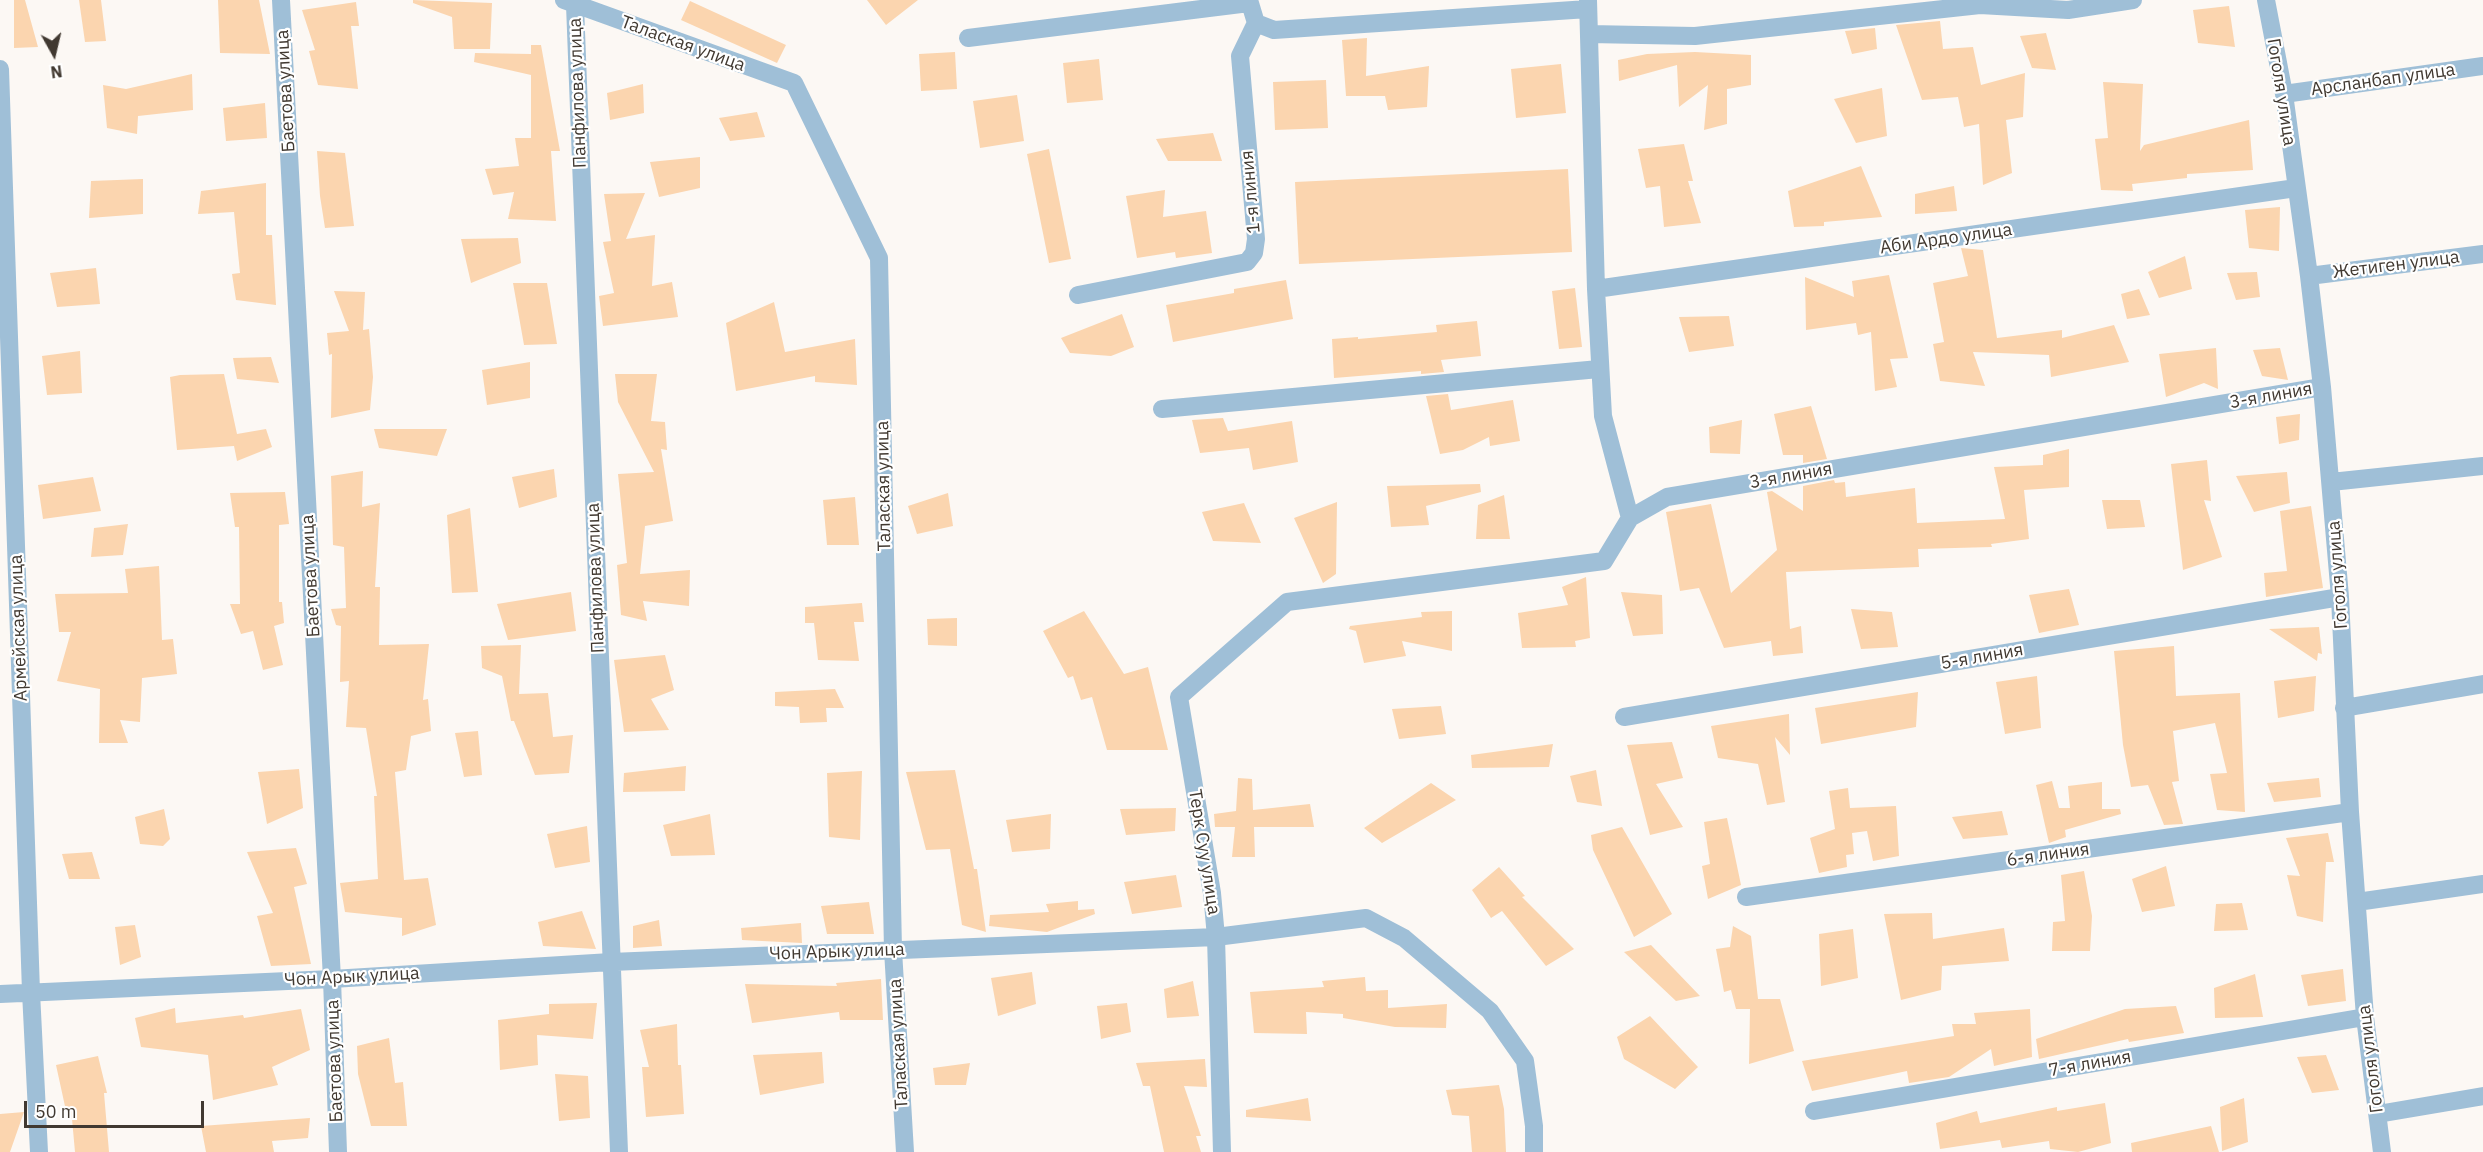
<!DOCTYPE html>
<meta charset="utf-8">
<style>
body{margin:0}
#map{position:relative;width:2483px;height:1152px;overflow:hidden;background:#fcf8f4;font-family:"IBM Plex Sans",sans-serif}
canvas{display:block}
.north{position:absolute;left:24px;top:24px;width:60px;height:60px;-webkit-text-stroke:4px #fff;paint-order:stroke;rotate:172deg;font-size:16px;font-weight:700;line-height:24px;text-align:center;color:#413931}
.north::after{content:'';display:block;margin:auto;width:21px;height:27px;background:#413931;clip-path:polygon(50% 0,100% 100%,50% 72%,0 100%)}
.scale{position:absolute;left:24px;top:1101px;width:180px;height:27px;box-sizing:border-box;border:3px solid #413931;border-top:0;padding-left:8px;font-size:18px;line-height:21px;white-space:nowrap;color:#413931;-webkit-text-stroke:4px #fff;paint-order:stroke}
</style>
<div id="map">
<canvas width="2483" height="1152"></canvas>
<div class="north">N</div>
<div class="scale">50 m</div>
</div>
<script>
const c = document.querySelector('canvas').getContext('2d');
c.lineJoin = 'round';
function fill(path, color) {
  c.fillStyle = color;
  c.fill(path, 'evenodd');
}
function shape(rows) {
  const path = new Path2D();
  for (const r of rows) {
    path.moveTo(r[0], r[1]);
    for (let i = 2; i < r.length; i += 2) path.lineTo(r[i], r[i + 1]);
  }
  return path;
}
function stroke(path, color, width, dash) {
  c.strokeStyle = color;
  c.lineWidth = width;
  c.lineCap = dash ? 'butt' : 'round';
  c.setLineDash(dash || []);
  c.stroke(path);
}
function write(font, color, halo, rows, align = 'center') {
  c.font = font + ' "IBM Plex Sans",sans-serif';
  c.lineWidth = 4.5;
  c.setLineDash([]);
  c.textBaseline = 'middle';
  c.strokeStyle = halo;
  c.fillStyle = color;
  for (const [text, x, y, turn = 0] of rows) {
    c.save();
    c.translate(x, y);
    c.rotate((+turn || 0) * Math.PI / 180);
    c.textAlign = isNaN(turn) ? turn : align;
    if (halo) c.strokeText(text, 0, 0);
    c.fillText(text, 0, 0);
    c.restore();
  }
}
const building = shape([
 [14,0,25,0,38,47,14,48],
 [79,0,101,0,106,41,85,42],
 [218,0,259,0,270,54,220,53],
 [413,0,492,3,490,49,454,49,452,17,413,3],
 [867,0,918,0,886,25],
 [690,1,786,45,777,63,681,20],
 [356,2,359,26,351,26,358,89,318,85,309,51,315,50,302,10],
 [2229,6,2235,47,2198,43,2193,10],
 [1940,21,1943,49,1973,47,1981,85,2025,73,2023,117,2006,120,2012,173,1983,185,1979,124,1964,127,1958,97,1922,100,1896,25],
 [1875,28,1877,49,1852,54,1845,31],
 [2046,33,2056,70,2032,68,2020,36],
 [1367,38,1366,76,1429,66,1427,107,1388,110,1385,96,1346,96,1342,40],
 [531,45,541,45,560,151,551,151,556,221,508,219,514,192,493,195,485,169,519,166,515,138,531,138,531,75,474,62,475,53,531,54],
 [955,52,957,89,921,91,919,54],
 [1695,52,1751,55,1751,85,1727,89,1727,124,1704,130,1708,85,1679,107,1677,65,1619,81,1618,60,1647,54],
 [1099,59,1103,100,1067,103,1063,63],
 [1561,64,1566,113,1516,118,1511,69],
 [192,74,193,110,138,116,137,134,107,128,103,85,126,89],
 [1326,80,1328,128,1275,130,1273,82],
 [2103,82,2143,84,2140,151,2144,145,2249,120,2253,170,2187,174,2187,178,2132,184,2133,191,2101,190,2095,139,2108,138],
 [643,84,644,113,610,120,607,93],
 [1882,88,1887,136,1856,143,1834,99],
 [1017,95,1024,141,980,148,973,101],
 [265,103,267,138,226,141,223,108],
 [757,112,765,137,730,141,719,118],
 [1213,133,1222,161,1168,161,1156,139],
 [1684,144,1693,181,1688,181,1701,223,1664,227,1660,186,1646,188,1638,149],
 [1049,149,1071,259,1049,263,1027,154],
 [317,151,345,153,354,226,325,228,320,196],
 [700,157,700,188,659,197,650,162],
 [1861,166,1882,217,1824,222,1824,226,1794,227,1788,191],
 [1568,169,1572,252,1299,264,1295,182],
 [143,179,143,214,89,218,91,181],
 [266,183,266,235,272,235,276,305,236,300,232,274,240,273,234,212,198,214,201,191],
 [1954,186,1957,211,1915,214,1915,194],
 [1165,190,1163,217,1206,211,1212,253,1176,258,1175,252,1137,258,1126,196],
 [645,193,626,239,655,235,652,286,672,282,678,317,603,326,599,296,614,293,603,242,611,241,604,194],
 [2280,207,2279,251,2249,248,2245,210],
 [518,238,521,263,471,283,461,239],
 [1961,248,1983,250,1997,338,2062,330,2062,338,2114,325,2129,362,2051,377,2049,355,1973,352,1985,386,1940,381,1933,344,1944,342,1933,283,1968,276],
 [2185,256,2192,289,2159,298,2148,272],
 [96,268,100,304,57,307,50,273],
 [2257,272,2260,297,2236,300,2227,273],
 [1889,275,1908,358,1890,359,1897,387,1875,391,1871,332,1858,335,1856,323,1806,330,1805,277,1854,297,1852,281],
 [1286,280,1293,319,1173,342,1166,305,1234,293,1234,289],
 [513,283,547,283,557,344,524,345],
 [1575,288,1582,347,1559,349,1552,291],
 [2139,289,2150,315,2127,319,2121,294],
 [334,291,365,292,363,330,369,329,373,377,370,410,331,418,332,354,329,355,327,333,349,331],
 [774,302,785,352,855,339,857,385,815,382,815,376,736,391,726,323],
 [1122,314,1134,347,1111,356,1070,353,1061,338],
 [1729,316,1734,346,1689,352,1679,317],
 [1477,321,1481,356,1441,360,1444,372,1421,374,1421,371,1334,378,1332,339,1358,337,1358,339,1437,332,1436,325],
 [2216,348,2218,389,2204,383,2166,397,2159,354],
 [2280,348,2288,380,2262,376,2253,350],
 [80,351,82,393,47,395,42,356],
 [271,357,279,383,237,379,233,358],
 [530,362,530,398,487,405,482,370],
 [224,374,237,434,266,429,272,447,237,461,234,446,177,450,170,377,180,375],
 [615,374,657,374,651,421,665,422,667,450,661,449,673,521,645,526,640,574,690,570,689,606,643,601,647,621,621,615,617,565,627,563,618,474,654,472,618,402],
 [1448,394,1451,410,1513,400,1520,441,1490,446,1489,437,1463,450,1440,454,1426,396],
 [1811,406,1827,459,1803,463,1803,455,1783,455,1774,414],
 [2300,414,2299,440,2279,444,2276,417],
 [1223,418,1228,431,1292,421,1298,462,1253,470,1249,448,1200,453,1192,420],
 [1742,420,1740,454,1710,453,1709,427],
 [374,429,447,429,437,456,379,448],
 [2069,449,2069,487,2024,490,2029,539,1991,544,1992,547,1918,549,1919,567,1786,572,1790,629,1801,626,1803,653,1773,656,1771,641,1724,648,1699,588,1680,591,1666,512,1711,504,1731,593,1777,550,1767,492,1772,491,1803,511,1803,486,1834,480,1835,483,1845,482,1846,497,1915,488,1917,523,2005,519,1994,467,2043,465,2043,455],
 [2207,460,2211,501,2204,500,2222,557,2183,570,2171,464],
 [554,469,557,497,519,508,512,477],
 [363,471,362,507,380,503,375,587,380,587,379,645,429,644,423,700,428,699,431,731,411,736,406,770,395,772,404,880,428,878,436,925,402,936,402,918,345,912,340,883,378,879,374,796,377,796,366,728,346,727,349,681,340,682,341,626,336,625,331,609,346,608,344,547,333,545,331,476],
 [2287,472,2290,503,2254,512,2236,476],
 [93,477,101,511,43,519,38,485],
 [1480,484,1481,492,1426,506,1429,525,1391,527,1387,486],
 [285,492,289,524,279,525,279,602,282,602,284,623,274,626,283,665,263,670,253,631,241,634,230,604,240,604,239,527,235,527,230,493],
 [948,493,953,526,917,534,908,506],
 [1504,495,1510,539,1476,539,1478,505],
 [855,497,859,545,827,545,823,500],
 [2102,500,2140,500,2145,527,2107,529],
 [1337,502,1336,574,1323,583,1294,518],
 [1244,503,1261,543,1213,541,1202,512],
 [2311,506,2323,588,2266,597,2264,573,2287,571,2280,511],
 [470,508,478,592,452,593,447,515],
 [128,524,123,555,91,557,94,528],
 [159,566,162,640,173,639,177,674,142,678,140,722,120,720,128,743,99,743,100,689,57,681,71,632,59,632,55,594,128,593,125,569],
 [1586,577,1590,638,1575,641,1576,647,1522,648,1518,613,1568,605,1562,587],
 [2069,589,2079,625,2039,633,2029,595],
 [571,592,576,631,508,640,497,604],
 [1621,592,1662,595,1663,634,1633,636],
 [862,603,864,622,854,622,859,661,818,660,814,623,805,623,805,607],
 [1851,609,1892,612,1898,647,1861,649],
 [1084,611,1124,674,1148,667,1168,750,1107,750,1092,697,1081,700,1073,676,1068,678,1043,631],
 [1452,611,1452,651,1402,641,1406,656,1364,663,1356,631,1349,629,1350,626,1422,617,1421,612],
 [957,618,957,646,928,645,927,619],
 [2319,627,2322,654,2318,653,2317,661,2269,629],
 [521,645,519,694,548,693,553,737,573,735,569,773,535,775,514,721,511,721,502,676,482,668,481,646],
 [2174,646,2176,696,2240,693,2245,812,2217,810,2210,774,2227,773,2215,723,2173,731,2179,781,2172,782,2183,824,2164,825,2148,785,2131,787,2123,745,2114,651],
 [665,655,674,690,651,699,669,730,624,732,614,660],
 [2037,676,2041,728,2005,734,1996,682],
 [2316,676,2314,711,2278,718,2274,681],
 [835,689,844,708,826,708,827,722,800,723,799,707,775,706,775,692],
 [1918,692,1916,727,1821,744,1815,708],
 [1441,706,1446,734,1399,739,1392,709],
 [1789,714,1790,755,1775,737,1785,802,1767,805,1758,764,1718,758,1711,726],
 [478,731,482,775,464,777,455,733],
 [1672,742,1683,778,1656,784,1683,827,1650,835,1627,745],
 [1553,744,1549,767,1472,768,1471,755],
 [686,766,685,791,623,792,624,773],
 [299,769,303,808,267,824,258,772],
 [955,770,974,869,977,869,986,932,962,925,950,849,926,850,906,772],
 [1596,770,1602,806,1577,802,1570,776],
 [862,771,860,840,829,837,827,773],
 [1238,778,1252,779,1253,810,1310,804,1314,827,1254,827,1255,857,1232,857,1235,827,1215,827,1214,814,1236,811],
 [2319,778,2321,797,2274,802,2267,783],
 [2052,781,2059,808,2070,808,2068,786,2102,782,2102,809,2120,809,2121,814,2065,830,2066,837,2049,843,2036,785],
 [1431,783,1456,800,1382,843,1364,828],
 [1848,788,1850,808,1896,806,1899,856,1873,861,1867,831,1852,833,1854,854,1846,855,1847,867,1819,873,1810,838,1835,829,1829,791],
 [1176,808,1175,831,1126,835,1120,809],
 [164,809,170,839,163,846,140,844,135,817],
 [2002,811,2008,835,1963,839,1952,817],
 [710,814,715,855,671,856,663,825],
 [1051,814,1050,849,1012,852,1006,820],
 [1727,818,1741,885,1708,899,1702,866,1710,864,1704,822],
 [587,826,590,862,555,868,547,834],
 [1622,827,1672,914,1634,937,1593,850,1591,835],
 [2328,833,2334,862,2326,862,2323,922,2297,916,2287,875,2300,876,2286,838],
 [296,848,307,884,294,887,311,964,271,966,257,916,273,913,247,852],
 [92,852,100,879,69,879,62,854],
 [2166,866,2175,906,2142,912,2132,879],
 [1499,867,1525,896,1522,897,1574,949,1546,966,1502,911,1491,918,1472,890],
 [2084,871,2092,916,2090,951,2052,951,2053,922,2065,921,2061,875],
 [1176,875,1182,907,1132,914,1124,882],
 [1078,901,1078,910,1094,909,1095,914,1047,932,989,926,990,915,1049,912,1046,904],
 [869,902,874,934,827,934,821,906],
 [2242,903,2248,930,2214,931,2216,904],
 [582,911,596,949,543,946,538,922],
 [1932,913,1933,939,2004,928,2009,961,1942,966,1941,990,1901,1000,1884,914],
 [659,920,662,946,633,948,633,926],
 [801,923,802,943,742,940,741,928],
 [135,925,141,957,120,965,115,927],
 [1733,926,1751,936,1758,999,1780,999,1794,1051,1749,1064,1750,1009,1736,1009,1731,990,1724,992,1716,949,1730,947],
 [1853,929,1858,978,1821,986,1819,934],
 [1651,945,1700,996,1676,1001,1624,952],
 [2343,969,2346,1001,2308,1006,2301,975],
 [1032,972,1036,1004,998,1016,991,978],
 [2255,974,2263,1017,2215,1018,2214,988],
 [1365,977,1366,991,1388,990,1388,1008,1447,1004,1446,1028,1395,1027,1343,1018,1343,1014,1306,1012,1307,1034,1254,1033,1250,992,1324,987,1322,981],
 [881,979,883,1020,840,1020,839,1012,752,1023,745,984,837,986,836,983],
 [1193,981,1199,1016,1167,1018,1164,989],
 [597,1003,593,1039,537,1035,538,1065,500,1070,498,1020,549,1014,549,1004],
 [1127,1003,1131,1032,1101,1039,1097,1006],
 [2176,1006,2184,1033,2129,1042,2128,1039,2039,1059,2036,1039,2125,1009],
 [175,1008,176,1023,243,1015,244,1018,301,1009,310,1050,272,1067,278,1085,213,1100,208,1055,141,1047,135,1018],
 [2030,1009,2032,1057,1994,1066,1991,1049,1949,1077,1909,1083,1907,1071,1812,1091,1802,1061,1954,1036,1952,1024,1976,1024,1974,1013],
 [1650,1016,1698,1067,1675,1089,1624,1059,1617,1037],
 [677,1024,678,1065,681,1065,684,1114,646,1117,642,1067,649,1067,640,1030],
 [389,1038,395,1083,403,1082,407,1126,371,1126,358,1074,357,1046],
 [822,1052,824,1083,760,1095,753,1055],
 [2326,1055,2339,1090,2312,1093,2297,1057],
 [98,1056,107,1093,104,1093,109,1152,75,1152,72,1119,68,1120,56,1065],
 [1205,1059,1207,1087,1184,1086,1201,1136,1196,1136,1201,1152,1164,1152,1150,1086,1143,1086,1136,1063],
 [970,1063,966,1085,935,1085,933,1068],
 [555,1074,588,1076,590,1118,559,1121],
 [1499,1085,1504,1109,1506,1152,1472,1152,1469,1116,1452,1115,1446,1090],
 [1308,1098,1311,1121,1246,1117,1246,1110],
 [2244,1098,2248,1142,2222,1151,2220,1107],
 [2105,1103,2111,1143,2078,1152,2050,1149,2049,1141,2002,1148,2000,1140,1940,1149,1936,1123,1977,1111,1980,1123,2057,1107,2057,1111],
 [24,1112,10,1152,0,1152,0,1114],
 [310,1118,308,1138,272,1141,274,1152,206,1152,201,1126],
 [2211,1126,2219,1152,2132,1152,2131,1143]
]);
const minor = shape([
 [281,0,332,979,338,1152],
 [564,0,794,83,879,258,893,950,905,1152],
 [1249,0,1256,23,1274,30,1588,9],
 [1588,0,1596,289,1603,416,1630,518],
 [2266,0,2284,94,2309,276,2322,387,2340,597,2350,812,2365,1017,2382,1152],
 [575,5,619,1152],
 [1589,34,1695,36,1980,5,2068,10,2133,0],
 [968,38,1249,3],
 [0,69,31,992,39,1152],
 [2284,94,2483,66],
 [2309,276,2483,254],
 [1596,289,2296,188],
 [1078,295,1247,262,1254,253,1256,239,1240,56,1256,23],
 [1162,409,1599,369],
 [2331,482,2483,466],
 [2344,708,2483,684],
 [1624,717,2340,597],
 [1746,897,2350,812],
 [2357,902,2483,884],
 [0,994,332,979,611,962,1216,937,1366,918,1404,938,1490,1011,1525,1061,1534,1126,1534,1152],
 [1814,1111,2365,1017],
 [2378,1114,2483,1096],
 [1222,1152,1216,937,1212,893,1179,697,1287,602,1604,561,1630,518,1667,497,2322,387]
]);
const streetNames = [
 ["Талаская улица",683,44,20],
 ["Арсланбап улица",2383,80,-8],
 ["Баетова улица",286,91,-93],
 ["Гоголя улица",2281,92,81],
 ["Панфилова улица",578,93,-92],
 ["1-я линия",1251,192,-95],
 ["Аби Ардо улица",1946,239,-8],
 ["Жетиген улица",2396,265,-7],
 ["3-я линия",2271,396,-10],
 ["3-я линия",1791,476,-10],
 ["Талаская улица",884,486,-91],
 ["Гоголя улица",2338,575,-94],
 ["Баетова улица",311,576,-93],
 ["Панфилова улица",596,578,-92],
 ["Армейская улица",19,628,-92],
 ["5-я линия",1982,657,-10],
 ["Терк Суу улица",1204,852,81],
 ["6-я линия",2048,855,-8],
 ["Чон Арык улица",837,952,-2],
 ["Чон Арык улица",352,977,-3],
 ["Талаская улица",899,1044,-93],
 ["Гоголя улица",2371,1059,-97],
 ["Баетова улица",335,1061,-92],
 ["7-я линия",2090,1064,-10]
];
fill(building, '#fbd5af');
stroke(minor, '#9fbfd7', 18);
write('18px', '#413931', '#fff', streetNames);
</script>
